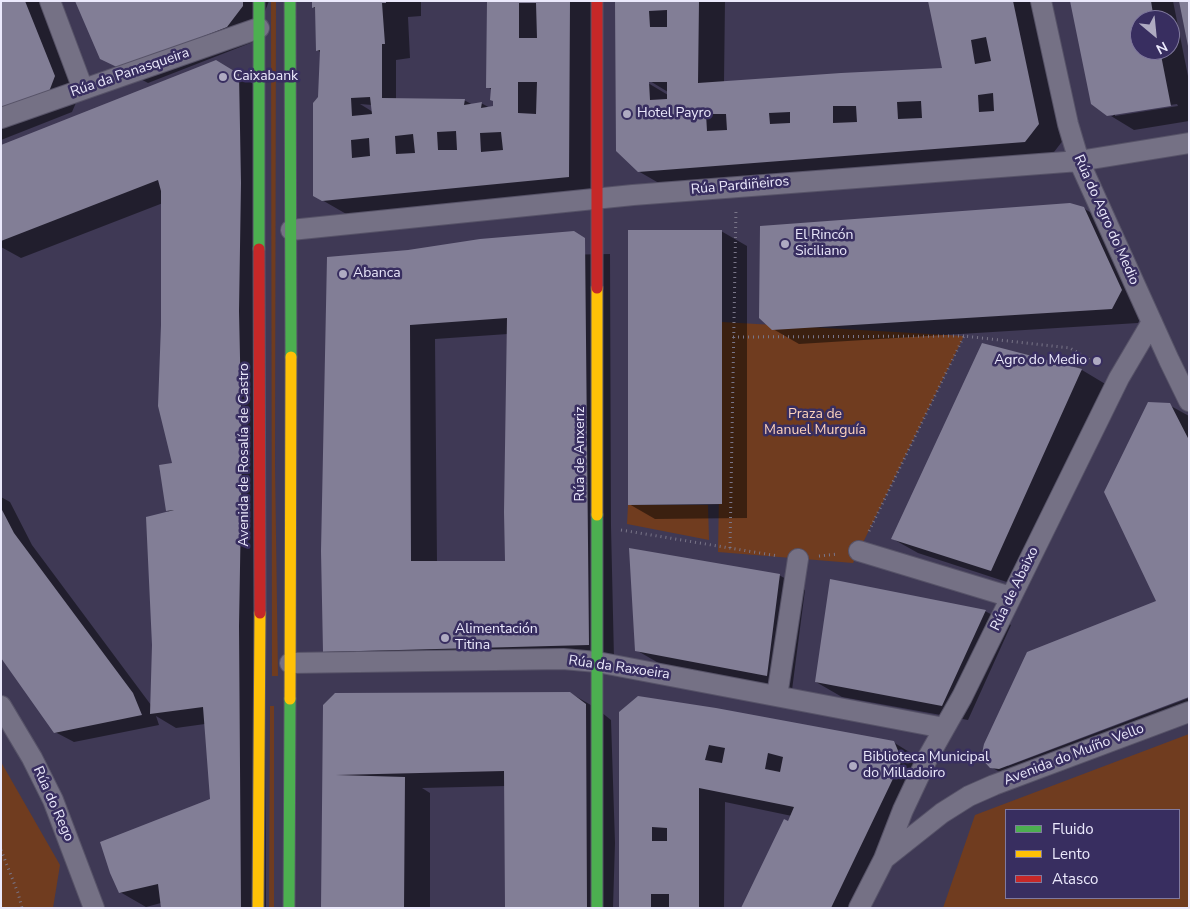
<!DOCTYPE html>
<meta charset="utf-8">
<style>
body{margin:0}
#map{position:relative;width:1190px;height:909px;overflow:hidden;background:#3f3955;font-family:"Nunito Sans",sans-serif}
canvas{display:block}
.frame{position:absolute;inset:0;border:2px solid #ebe9fc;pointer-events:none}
.legend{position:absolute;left:1005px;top:809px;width:175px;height:90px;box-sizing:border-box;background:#382e60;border:1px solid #80799e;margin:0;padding:6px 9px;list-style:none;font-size:15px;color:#ebe9fc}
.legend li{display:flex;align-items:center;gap:10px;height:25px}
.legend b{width:25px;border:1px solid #80799e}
.north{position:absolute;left:1130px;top:10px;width:50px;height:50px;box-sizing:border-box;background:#382e60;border:1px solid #80799e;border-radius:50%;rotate:152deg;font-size:14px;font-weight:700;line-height:20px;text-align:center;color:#ebe9fc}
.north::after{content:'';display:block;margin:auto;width:18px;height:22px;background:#afabc2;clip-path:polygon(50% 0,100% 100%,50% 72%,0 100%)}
</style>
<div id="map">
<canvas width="1190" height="909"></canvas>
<div class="frame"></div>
<ul class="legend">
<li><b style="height:6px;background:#4caf50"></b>Fluido</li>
<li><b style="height:6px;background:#ffc107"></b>Lento</li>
<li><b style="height:6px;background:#c62828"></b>Atasco</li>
</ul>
<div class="north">N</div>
</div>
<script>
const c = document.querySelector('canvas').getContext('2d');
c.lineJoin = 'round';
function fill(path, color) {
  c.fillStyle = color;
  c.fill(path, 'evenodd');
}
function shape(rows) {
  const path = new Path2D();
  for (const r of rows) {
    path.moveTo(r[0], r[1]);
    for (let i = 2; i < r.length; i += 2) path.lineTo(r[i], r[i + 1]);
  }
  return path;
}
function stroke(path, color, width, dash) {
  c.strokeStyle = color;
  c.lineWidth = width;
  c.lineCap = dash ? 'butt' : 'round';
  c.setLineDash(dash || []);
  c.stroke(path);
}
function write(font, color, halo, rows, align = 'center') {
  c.font = font + ' "Nunito Sans",sans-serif';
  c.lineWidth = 5;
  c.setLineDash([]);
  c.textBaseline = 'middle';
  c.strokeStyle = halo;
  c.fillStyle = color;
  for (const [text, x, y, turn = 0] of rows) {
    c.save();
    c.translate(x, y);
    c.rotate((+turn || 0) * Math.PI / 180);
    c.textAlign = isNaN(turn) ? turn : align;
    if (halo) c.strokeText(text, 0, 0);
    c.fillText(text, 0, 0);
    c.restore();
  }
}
const green = shape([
 [271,1,276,1,275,465,278,676,272,676],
 [722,322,964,336,853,563,718,552],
 [628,505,708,505,709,540,627,524],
 [270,706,274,706,274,908,269,908],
 [1189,734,1189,908,943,908,975,815],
 [1179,810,1179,898,1006,898,1006,810],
 [1,762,60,865,53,908,1,908]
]);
const shadow = shape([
 [1,1,44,1,81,91,72,112,1,140],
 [76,1,269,1,253,42,148,83,101,58],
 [313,1,421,1,421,16,408,17,410,58,396,60,396,99,464,100,473,105,481,103,490,108,494,107,492,90,488,87,488,1,595,1,594,191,348,215,322,200,320,97,322,53,317,50,317,9,313,7],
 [360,104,372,105,373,112],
 [616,1,725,1,724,83,944,69,929,1,1036,1,1064,139,1051,156,664,186,638,171],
 [645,78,668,92,668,95,643,80],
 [1072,1,1173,1,1189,81,1189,121,1134,130,1111,116,1114,116,1111,114],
 [1140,20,1170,20,1170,50,1140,50],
 [1177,104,1178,106,1115,116,1115,113],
 [216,62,264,90,266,908,162,908,161,903,146,907,120,892,211,800,205,724,176,728,156,716,159,725,74,742,55,732,1,656,1,497,10,502,32,545,151,705,168,513,160,466,173,464,162,325,163,203,21,258,1,247,1,146],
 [1083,208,1109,223,1147,306,1138,323,799,344,773,329],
 [721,231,747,246,747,518,655,519,629,504],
 [610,254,611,526,614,659,350,666,325,651,328,259],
 [508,334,507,562,437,562,435,339],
 [1082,370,1107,385,1016,585,918,553,893,539],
 [1169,405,1189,416,1189,696,1008,764,1008,766,1189,698,1189,721,1017,782,991,767,1158,601],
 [779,575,805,590,792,690,662,665,636,650],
 [985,611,1011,625,968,720,842,697,816,682],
 [570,693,596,708,611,720,615,843,613,908,506,908,506,786,422,788,430,793,430,908,323,908,324,706],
 [621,712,893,742,919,758,862,908,742,908,792,816,725,802,724,908,619,908]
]);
const building = shape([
 [1,1,25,1,55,76,47,97,1,116],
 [75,1,243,1,243,6,227,27,121,69,100,59],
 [312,1,386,1,386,3,382,3,385,44,382,44,382,98,465,99,464,105,482,102,481,108,493,106,493,101,490,100,491,88,486,88,487,1,570,1,569,177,322,201,313,196,313,103,318,97,320,50,316,51,315,7,312,8],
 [519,3,536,3,537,38,519,38],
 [518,82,537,82,536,114,518,113],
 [370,97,372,114,352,116,351,98],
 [456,131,457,150,438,150,437,132],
 [501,132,503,150,481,152,480,133],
 [413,134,415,153,396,154,395,136],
 [369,138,370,156,352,158,351,140],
 [615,1,699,1,698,83,841,73,942,68,928,1,1013,1,1039,124,1025,142,638,172,616,151],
 [667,10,667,27,650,27,649,11],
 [986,37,991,61,975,64,971,40],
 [649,82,667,82,667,99,650,100],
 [993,93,994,111,979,112,978,95],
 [921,101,922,118,898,119,897,102],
 [833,106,856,106,857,122,833,123],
 [790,112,790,123,770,124,769,113],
 [706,114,726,114,727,130,707,131],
 [1070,1,1151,1,1154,20,1140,20,1140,50,1160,50,1171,106,1107,116,1091,104],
 [1179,1,1189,1,1189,46,1188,46],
 [216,60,239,74,241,183,239,311,242,451,239,626,241,908,161,908,158,884,119,893,110,873,100,842,210,799,203,707,150,714,152,645,146,517,174,510,166,511,159,465,172,463,158,406,161,325,161,191,158,180,1,241,1,145],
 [1070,203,1084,207,1122,290,1112,309,772,330,759,318,760,226],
 [628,230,722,230,722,504,628,505],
 [574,231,585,238,589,645,323,652,321,551,327,257,408,250,480,239],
 [507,318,504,512,505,561,411,561,410,325],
 [982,343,1082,369,991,571,891,539],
 [1148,402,1170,403,1189,440,1189,697,999,769,990,768,981,758,984,744,1027,652,1156,601,1104,492],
 [1,508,14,533,133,693,142,715,54,733,1,658],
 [629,548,780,574,767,676,635,651],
 [830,579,986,610,942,706,815,682],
 [570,692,586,704,587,908,505,908,504,771,336,775,405,777,404,908,321,908,323,705,335,693],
 [638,696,716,708,894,741,902,760,831,908,741,908,784,819,788,821,794,807,699,788,699,908,669,908,669,894,651,894,651,908,619,908,619,712],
 [709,745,725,748,722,763,705,760],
 [768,753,783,757,780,772,765,769],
 [652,827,667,828,667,841,652,841]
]);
const path = shape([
 [733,337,964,336],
 [621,530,778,556],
 [869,531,964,336,1070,348,1100,366],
 [730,548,736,208],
 [819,556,838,554],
 [1,850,18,893,22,908]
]);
const street = shape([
 [50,1,83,89],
 [1041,1,1068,124,1079,161,1169,360,1189,401],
 [1,118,259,28],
 [291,230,633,195,1079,161,1189,143],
 [859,551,1011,597],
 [290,663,563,659,597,662,944,728],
 [777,696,798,559],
 [1,706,32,758,53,800,94,908],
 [884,859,903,810,927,759,962,697,1119,378,1152,322],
 [859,908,884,859,942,813,969,796,994,785,1189,712]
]);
const fast = shape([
 [259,1,259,249],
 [290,1,291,357],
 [597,515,597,908],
 [289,908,290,699]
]);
const slow = shape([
 [597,288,597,515],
 [290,699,291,357],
 [258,908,260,613]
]);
const jam = shape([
 [597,1,597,288],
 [259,249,260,613]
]);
const markers = [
 [223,77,5,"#afabc2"],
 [627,114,5,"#afabc2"],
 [785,244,5,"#afabc2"],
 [343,274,5,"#afabc2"],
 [1097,361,5,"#afabc2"],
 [445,638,5,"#afabc2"],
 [853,766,5,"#afabc2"]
];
const streetNames = [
 ["Rúa da Panasqueira",130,73,-19],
 ["Rúa Pardiñeiros",740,186,-5],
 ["Rúa do Agro do Medio",1106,220,66],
 ["Rúa de Anxeriz",581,454,-90],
 ["Avenida de Rosalía de Castro",245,455,-90],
 ["Rúa de Abaixo",1015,589,-64],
 ["Rúa da Raxoeira",619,668,8],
 ["Avenida do Muíño Vello",1074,755,-21],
 ["Rúa do Rego",53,804,66]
];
const poiNames = [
 ["Caixabank",233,77],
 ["Hotel Payro",637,114],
 ["El Rincón",795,236],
 ["Siciliano",795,252],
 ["Abanca",353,274],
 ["Agro do Medio",1087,361,"right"],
 ["Alimentación",455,630],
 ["Titina",455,646],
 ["Biblioteca Municipal",863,758],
 ["do Milladoiro",863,774]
];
const parkNames = [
 ["Praza de",815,415],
 ["Manuel Murguía",815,431]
];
fill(green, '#703c1f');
fill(shadow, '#0007');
fill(building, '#827e96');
stroke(street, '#575368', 22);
stroke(fast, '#575368', 13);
stroke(slow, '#575368', 13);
stroke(jam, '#575368', 13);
stroke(path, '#797588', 3, [1, 4]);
stroke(street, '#757185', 20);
stroke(fast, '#4caf50', 11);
stroke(slow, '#ffc107', 11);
stroke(jam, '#c62828', 11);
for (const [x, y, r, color] of markers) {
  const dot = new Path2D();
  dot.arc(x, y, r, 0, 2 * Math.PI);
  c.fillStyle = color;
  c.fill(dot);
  stroke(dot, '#382e60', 2);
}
write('14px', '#ebe9fc', '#382e60', streetNames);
write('14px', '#ebe9fc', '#382e60', poiNames, 'left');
write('14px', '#fcd2bc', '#382e60', parkNames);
</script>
